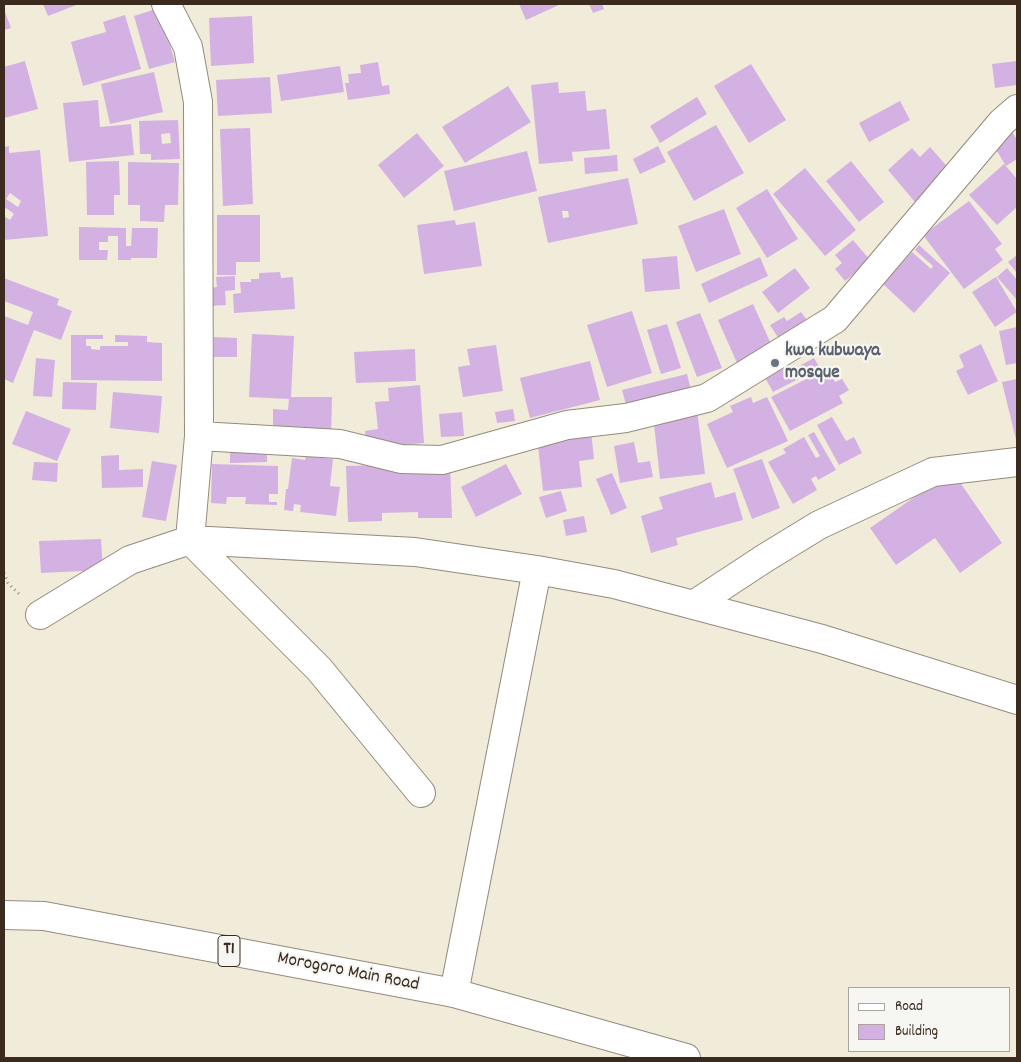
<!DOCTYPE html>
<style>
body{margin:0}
#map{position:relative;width:1021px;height:1062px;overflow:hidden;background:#f1ebda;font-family:Dekko,sans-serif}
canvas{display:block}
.frame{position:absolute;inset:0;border:5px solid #3b2a1e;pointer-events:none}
.legend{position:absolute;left:848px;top:987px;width:162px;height:65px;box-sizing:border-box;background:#f6f6f2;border:1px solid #aba49d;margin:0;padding:6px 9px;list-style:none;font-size:15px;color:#3b2a1e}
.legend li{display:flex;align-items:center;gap:10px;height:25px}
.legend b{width:25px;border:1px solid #aba49d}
</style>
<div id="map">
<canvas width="1021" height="1062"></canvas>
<div class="frame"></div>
<ul class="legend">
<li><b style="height:6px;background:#fff"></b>Road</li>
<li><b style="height:14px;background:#d3b2e3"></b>Building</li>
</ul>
</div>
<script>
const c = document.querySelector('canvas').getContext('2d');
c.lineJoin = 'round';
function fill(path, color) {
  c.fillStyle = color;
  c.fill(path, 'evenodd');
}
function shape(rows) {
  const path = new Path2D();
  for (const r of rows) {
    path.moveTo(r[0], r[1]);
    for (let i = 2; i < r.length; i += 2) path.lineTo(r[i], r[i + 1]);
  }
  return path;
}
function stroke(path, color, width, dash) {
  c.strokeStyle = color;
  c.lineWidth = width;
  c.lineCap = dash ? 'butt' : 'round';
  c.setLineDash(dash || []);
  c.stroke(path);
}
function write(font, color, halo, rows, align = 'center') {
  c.font = font + ' Dekko,sans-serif';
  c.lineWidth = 4.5;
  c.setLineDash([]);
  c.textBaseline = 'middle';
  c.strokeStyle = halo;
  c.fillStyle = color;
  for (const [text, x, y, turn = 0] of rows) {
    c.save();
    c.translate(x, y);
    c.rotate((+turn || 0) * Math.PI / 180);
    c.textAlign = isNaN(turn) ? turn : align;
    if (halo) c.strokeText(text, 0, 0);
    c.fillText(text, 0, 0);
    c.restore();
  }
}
const building = shape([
 [43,4,79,4,48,16],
 [519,4,561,4,526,20],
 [589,4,602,4,604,9,593,13],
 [159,8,175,62,149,69,134,16],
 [4,9,11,28,4,30],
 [125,15,141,69,83,86,71,42,106,32,103,22],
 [252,16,254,63,211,66,209,18],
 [25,61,38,109,4,118,4,67],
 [1017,61,1017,85,995,88,992,64],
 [378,62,382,86,389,85,390,94,348,100,345,83,349,83,348,74,361,73,360,65],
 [751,64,786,120,749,143,714,86],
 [340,66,344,92,281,101,277,75],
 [154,72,163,112,110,124,101,84],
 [270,77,272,113,218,116,216,80],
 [558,82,559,93,585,91,587,111,606,109,610,149,572,152,573,161,539,164,531,85],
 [508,86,531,122,465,163,442,127],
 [697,97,707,114,660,143,650,126],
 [98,100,100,127,131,124,134,155,69,162,63,103],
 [900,101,910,120,869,142,859,123],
 [178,120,180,159,151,160,151,154,140,154,139,121],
 [170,133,171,143,162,144,161,134],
 [716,125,744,173,694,201,667,152],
 [1009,126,1017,140,1017,159,1006,166,989,138],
 [250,128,253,204,223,206,220,129],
 [417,133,444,166,404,198,378,165],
 [9,146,9,153,40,150,48,236,4,240,4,216,10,220,14,214,6,208,4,210,4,147],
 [10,193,21,201,18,207,6,199],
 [658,146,666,162,640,174,633,159],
 [930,147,951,171,915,202,888,170,912,148,920,157],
 [527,151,537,191,454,211,444,171],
 [617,155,618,171,585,174,584,158],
 [119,161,120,195,114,195,114,215,87,215,86,162],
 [851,161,884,202,859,222,826,181],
 [128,162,179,163,178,205,165,205,164,222,140,221,140,205,128,205],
 [1004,164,1017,179,1017,207,997,225,969,195],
 [805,168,856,230,825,256,773,194],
 [628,178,638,224,548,243,538,197],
 [562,211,568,211,569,217,563,218],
 [767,189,798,239,767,258,736,208],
 [969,201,1002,244,995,249,1003,260,964,289,923,235],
 [724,209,741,254,696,272,678,226],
 [217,215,260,215,260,262,236,262,236,275,217,275],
 [455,220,456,225,475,222,482,266,424,274,417,225],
 [79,227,126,228,126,246,131,246,132,228,158,228,157,258,131,258,131,260,118,260,118,236,108,236,108,242,99,242,99,250,108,250,107,260,79,260],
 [853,240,870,260,845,281,835,269,842,263,835,255],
 [919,245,950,273,914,313,883,284,912,252,931,269,933,266,915,250],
 [1017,255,1017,273,1008,262],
 [677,256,680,289,645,292,642,259],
 [760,257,768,276,709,303,701,284],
 [795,268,810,288,778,313,762,292],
 [1007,268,1017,280,1017,300,997,277],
 [280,272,281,278,293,277,295,309,234,313,233,294,241,293,240,282,251,282,251,279,259,279,259,273],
 [235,276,235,290,225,291,226,305,209,306,209,288,217,287,216,277],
 [996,277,1017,312,995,327,972,292],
 [4,278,59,299,57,305,72,311,61,340,34,330,13,383,4,379,4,316,28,325,33,312,4,301],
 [753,304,772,346,737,363,718,320],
 [632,311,652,373,607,387,587,325],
 [801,312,807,320,779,339,770,325,784,317,787,321],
 [700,313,722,368,697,377,676,322],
 [667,324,681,368,661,374,647,330],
 [1017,327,1017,363,1006,365,999,331],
 [252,334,294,336,291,397,332,397,331,435,273,435,273,409,288,410,289,399,249,397],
 [71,335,103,335,103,339,86,339,86,346,91,346,91,349,100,350,100,346,128,346,128,342,115,342,115,335,147,336,147,342,162,343,162,381,71,380],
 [214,337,237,338,237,357,214,357],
 [981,344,998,381,968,395,956,371,964,367,959,355],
 [496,345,503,391,463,397,458,367,470,365,467,349],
 [415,349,416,381,356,383,354,352],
 [36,358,55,360,52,397,33,396],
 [814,358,820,368,773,392,764,376,784,365,788,372],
 [590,361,600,400,530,418,520,378],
 [828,368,835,382,842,379,849,390,839,396,843,403,790,431,771,397],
 [687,374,691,390,626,405,622,390],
 [1017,379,1017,444,1002,382],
 [63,382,97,383,96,410,62,409],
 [420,385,424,443,366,448,365,431,378,429,375,402,389,401,388,388],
 [113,392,162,396,159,433,110,428],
 [751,397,753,403,767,397,788,441,727,468,707,424,733,412,730,406],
 [513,409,515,421,497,423,495,412],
 [697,410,705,474,660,479,653,416],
 [26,411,71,429,57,461,12,444],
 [462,412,464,436,441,437,439,414],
 [832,417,846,441,854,437,862,453,839,465,817,425],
 [591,431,594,459,579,461,582,487,543,491,537,437],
 [814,432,836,470,818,480,816,476,811,479,817,490,793,504,768,462,786,453,783,449,804,437,816,458,820,456,808,435],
 [634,442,638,463,650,461,653,477,620,483,614,446],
 [230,447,267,447,267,462,230,463],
 [119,455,119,470,143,469,143,487,102,488,101,456],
 [306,456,333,459,330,486,340,487,336,516,300,512,301,505,294,504,293,511,284,510,286,489,288,489,292,458,305,460],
 [762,459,780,508,752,519,733,469],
 [152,461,177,465,166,521,142,517],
 [34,462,58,463,57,482,32,480],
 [450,463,452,518,418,518,418,512,382,513,382,521,348,522,346,466],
 [212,464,278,466,278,494,269,494,269,502,277,502,277,505,245,504,246,497,227,497,226,504,211,503],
 [506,464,522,494,476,517,461,487],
 [952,471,1002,543,960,573,935,538,896,565,870,528],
 [612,473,627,508,611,515,596,479],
 [711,482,715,498,735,492,743,520,676,538,678,545,651,553,641,516,663,509,659,497],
 [561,491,567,511,546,518,539,497],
 [584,516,587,532,566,536,563,520],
 [101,539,103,570,41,573,39,541]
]);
const path = shape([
 [4,573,8,583,20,595]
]);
const minor = shape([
 [166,4,188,47,198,102,199,436,190,540,319,669,421,793],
 [199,436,340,444,401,459,442,460,567,425,626,418,707,398,835,319,1002,122,1017,109],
 [695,604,765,558,819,525,933,472,1017,462],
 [40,615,130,560,190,540,415,552,537,570,614,584,822,639,1017,700],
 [454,993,537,570]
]);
const highway = shape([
 [4,915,44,916,454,993,686,1058]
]);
const markers = [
 [775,363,5,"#6b7280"]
];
const shields = [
 [229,951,22]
];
const shieldNames = [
 ["T1",229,951]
];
const worshipNames = [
 ["kwa kubwaya",785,352],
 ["mosque",785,374]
];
const streetNames = [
 ["Morogoro Main Road",348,973,11]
];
fill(building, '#d3b2e3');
stroke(minor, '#968a7c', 30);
stroke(highway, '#968a7c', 30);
stroke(path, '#968a7c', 3, [1, 4]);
stroke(minor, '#fff', 28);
stroke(highway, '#fff', 28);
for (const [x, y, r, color] of markers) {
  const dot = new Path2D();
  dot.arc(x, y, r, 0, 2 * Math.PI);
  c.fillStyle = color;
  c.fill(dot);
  stroke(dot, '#f6f6f2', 2);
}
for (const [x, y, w] of shields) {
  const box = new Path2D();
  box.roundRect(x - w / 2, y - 15.5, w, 31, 4);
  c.fillStyle = '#f6f6f2';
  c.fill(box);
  stroke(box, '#3b2a1e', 1);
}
write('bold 18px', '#3b2a1e', null, shieldNames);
write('bold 19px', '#5b616d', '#f6f6f2', worshipNames, 'left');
write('19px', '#3b2a1e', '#f6f6f2', streetNames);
</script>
